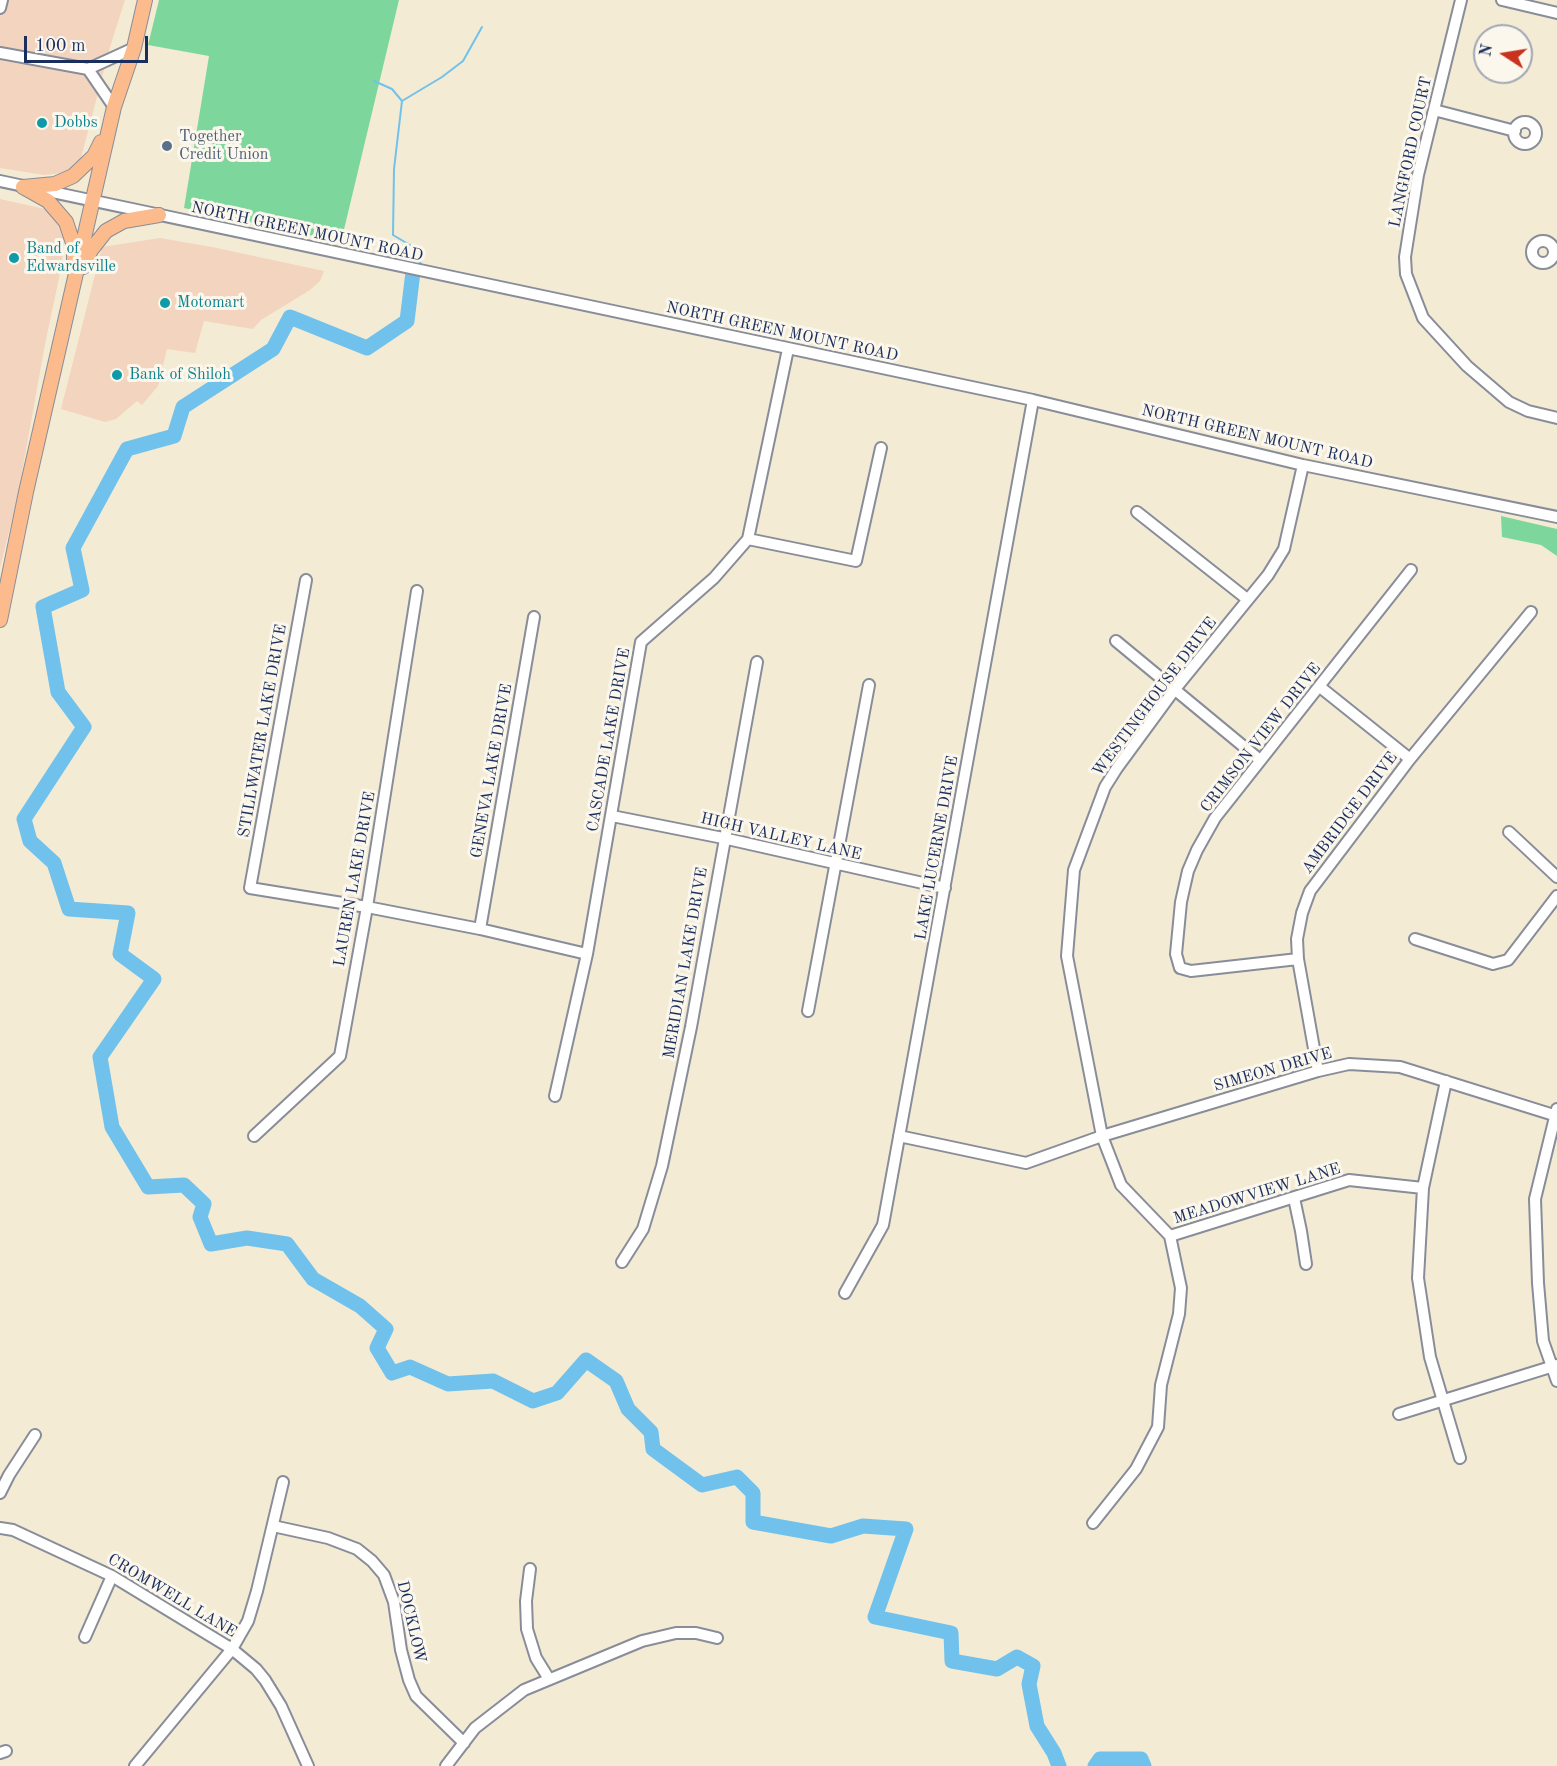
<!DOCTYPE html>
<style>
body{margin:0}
#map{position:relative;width:1557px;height:1766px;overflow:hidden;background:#f4ebd4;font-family:"Old Standard TT",serif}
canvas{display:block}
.north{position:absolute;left:1473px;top:24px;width:60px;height:60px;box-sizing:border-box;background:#fbf7ec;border:2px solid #a1a7b3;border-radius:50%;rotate:282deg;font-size:16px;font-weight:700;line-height:24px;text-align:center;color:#1b2f5e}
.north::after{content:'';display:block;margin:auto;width:21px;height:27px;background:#c8321e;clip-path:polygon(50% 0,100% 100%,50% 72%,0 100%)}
.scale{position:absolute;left:24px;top:36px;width:124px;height:27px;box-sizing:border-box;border:3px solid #1b2f5e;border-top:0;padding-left:8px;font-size:18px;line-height:21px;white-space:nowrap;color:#1b2f5e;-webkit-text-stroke:4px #fbf7ec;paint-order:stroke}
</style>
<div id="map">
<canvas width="1557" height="1766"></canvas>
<div class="north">N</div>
<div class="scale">100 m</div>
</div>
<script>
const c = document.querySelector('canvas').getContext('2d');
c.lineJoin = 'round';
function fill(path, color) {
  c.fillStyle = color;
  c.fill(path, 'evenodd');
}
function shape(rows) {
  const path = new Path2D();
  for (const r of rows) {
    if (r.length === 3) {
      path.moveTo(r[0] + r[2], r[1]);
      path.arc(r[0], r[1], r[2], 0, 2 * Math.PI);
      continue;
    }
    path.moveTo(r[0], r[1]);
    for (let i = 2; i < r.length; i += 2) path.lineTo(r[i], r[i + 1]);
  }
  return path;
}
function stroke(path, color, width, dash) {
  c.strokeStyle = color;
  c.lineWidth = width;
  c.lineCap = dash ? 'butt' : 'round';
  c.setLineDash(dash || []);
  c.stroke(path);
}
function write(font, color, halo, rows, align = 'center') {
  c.font = font + ' "Old Standard TT",serif';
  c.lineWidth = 6;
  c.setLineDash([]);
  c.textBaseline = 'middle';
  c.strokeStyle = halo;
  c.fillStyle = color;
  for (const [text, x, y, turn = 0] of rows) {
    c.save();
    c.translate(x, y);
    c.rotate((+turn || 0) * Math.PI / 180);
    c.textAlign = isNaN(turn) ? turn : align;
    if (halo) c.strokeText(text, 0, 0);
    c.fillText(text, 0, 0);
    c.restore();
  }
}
const built = shape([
 [0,0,125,0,110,47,80,162,75,169,63,173,44,175,0,168],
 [0,199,45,209,56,216,64,234,62,264,45,344,17,500,0,568],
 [160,238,212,247,324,271,320,281,310,290,261,320,253,329,204,321,195,353,167,349,158,386,142,405,137,401,116,419,105,422,61,409,102,247]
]);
const green = shape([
 [159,0,399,0,341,242,184,208,209,56,148,45],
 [1501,516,1557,529,1557,556,1541,545,1502,537]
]);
const stream = shape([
 [374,81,392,89,402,101],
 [402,101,394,169,393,235,415,248,414,264],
 [402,101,442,77,463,61,482,27]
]);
const river = shape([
 [414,264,407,321,367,348,290,317,273,349,183,407,174,436,127,449,73,548,82,590,43,607,58,692,84,727,24,819,30,841,54,863,69,909,128,913,120,954,154,979,100,1057,112,1127,148,1187,184,1185,204,1204,200,1217,211,1244,247,1238,287,1244,313,1279,360,1306,386,1329,377,1348,392,1373,410,1367,448,1384,493,1381,533,1401,557,1393,586,1360,616,1381,628,1409,651,1432,653,1449,702,1485,737,1477,753,1493,753,1522,831,1536,863,1526,906,1529,875,1617,951,1633,952,1661,997,1669,1017,1657,1033,1666,1029,1684,1037,1726,1054,1753,1059,1766],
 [1095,1766,1100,1759,1141,1759,1144,1766]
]);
const minor = shape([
 [1461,0,1418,175,1405,257,1406,274,1423,318,1467,366,1509,402,1528,411,1557,418],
 [1502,0,1557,13],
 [0,8,2,0],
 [0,53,88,69,114,107],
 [88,69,134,48],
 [1434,110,1515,131],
 [1525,133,11],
 [0,181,1033,400,1303,465,1557,517],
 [1543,252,11],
 [1137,512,1247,599],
 [748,539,856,561,881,448],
 [306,580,250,888,367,907,480,929,587,954,641,642,714,578,748,539,788,349],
 [1116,641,1260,760],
 [1320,687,1410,759],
 [612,816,723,838,945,888],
 [1509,832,1557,877],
 [480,929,534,617],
 [1415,939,1493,964,1508,960,1557,896],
 [1298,959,1191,971,1180,968,1176,954,1181,902,1188,871,1197,850,1215,818,1411,570],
 [808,1011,869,685],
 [1318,1071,1298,959,1297,939,1302,913,1310,891,1410,759,1531,612],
 [1446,1081,1423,1188,1418,1278,1430,1357,1460,1458],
 [555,1096,587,954],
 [1557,1109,1535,1199,1538,1283,1543,1341,1557,1381],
 [254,1136,340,1056,367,907,417,591],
 [899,1136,1026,1163,1102,1136,1318,1071,1349,1064,1400,1067,1557,1116],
 [1294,1198,1301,1231,1306,1264],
 [1170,1236,1349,1180,1423,1188],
 [622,1262,643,1229,662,1166,691,1027,757,662],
 [845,1293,883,1225,1033,400],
 [1399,1414,1557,1365],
 [0,1493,9,1475,35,1435],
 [1093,1523,1136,1469,1158,1427,1161,1385,1179,1314,1181,1288,1170,1236,1121,1185,1102,1136,1067,956,1074,870,1105,787,1117,768,1175,689,1268,575,1284,549,1303,465],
 [273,1526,328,1538,357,1549,372,1561,384,1575,394,1602,401,1650,409,1680,416,1696,464,1743],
 [0,1528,13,1530,112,1576,232,1649,256,1669,265,1680,281,1706,308,1766],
 [530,1569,526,1601,527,1629,536,1658,549,1679],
 [85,1637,112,1576],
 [0,1753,6,1751],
 [135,1766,232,1649,248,1621,257,1591,283,1482],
 [446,1766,475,1728,524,1690,642,1641,676,1633,696,1633,717,1638]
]);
const major = shape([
 [23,187,55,184,73,176,94,156,101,142],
 [23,187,48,201,66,222,74,246,74,261],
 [83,267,91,250,106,231,124,221,159,215],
 [0,620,26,492,114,107,134,48,145,0]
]);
const markers = [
 [42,123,6,"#0f9aa8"],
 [167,146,6,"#5c6f8a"],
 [14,258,6,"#0f9aa8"],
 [165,303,6,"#0f9aa8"],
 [117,375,6,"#0f9aa8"]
];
const cultureNames = [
 ["Dobbs",54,123],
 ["Band of",26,249],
 ["Edwardsville",26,267],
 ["Motomart",177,303],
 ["Bank of Shiloh",129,375]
];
const serviceNames = [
 ["Together",179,137],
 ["Credit Union",179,155]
];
const streetNames = [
 ["LANGFORD COURT",1411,152,-78],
 ["NORTH GREEN MOUNT ROAD",307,232,12],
 ["NORTH GREEN MOUNT ROAD",782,332,12],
 ["NORTH GREEN MOUNT ROAD",1257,437,13],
 ["WESTINGHOUSE DRIVE",1155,697,-53],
 ["STILLWATER LAKE DRIVE",263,731,-80],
 ["CRIMSON VIEW DRIVE",1261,738,-52],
 ["CASCADE LAKE DRIVE",609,740,-80],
 ["GENEVA LAKE DRIVE",492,771,-80],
 ["AMBRIDGE DRIVE",1350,813,-53],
 ["HIGH VALLEY LANE",781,837,13],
 ["LAKE LUCERNE DRIVE",937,848,-80],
 ["LAUREN LAKE DRIVE",355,879,-80],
 ["MERIDIAN LAKE DRIVE",686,963,-80],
 ["SIMEON DRIVE",1273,1070,-16],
 ["MEADOWVIEW LANE",1257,1194,-17],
 ["CROMWELL LANE",172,1596,31],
 ["DOCKLOW",411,1622,77]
];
fill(built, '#f3d4bf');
fill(green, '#7dd79d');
stroke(stream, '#70c2ec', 2);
stroke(river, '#70c2ec', 15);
stroke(minor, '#888d99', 14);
stroke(major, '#888d99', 16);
stroke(minor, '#fff', 10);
stroke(major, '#fbbb8d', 14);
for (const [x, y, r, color] of markers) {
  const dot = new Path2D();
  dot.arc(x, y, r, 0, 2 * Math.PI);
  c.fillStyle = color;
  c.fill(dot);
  stroke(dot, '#fbf7ec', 2);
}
write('16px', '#0d838f', '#fbf7ec', cultureNames, 'left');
write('16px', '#4e5e75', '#fbf7ec', serviceNames, 'left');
write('16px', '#1b2f5e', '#fbf7ec', streetNames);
</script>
